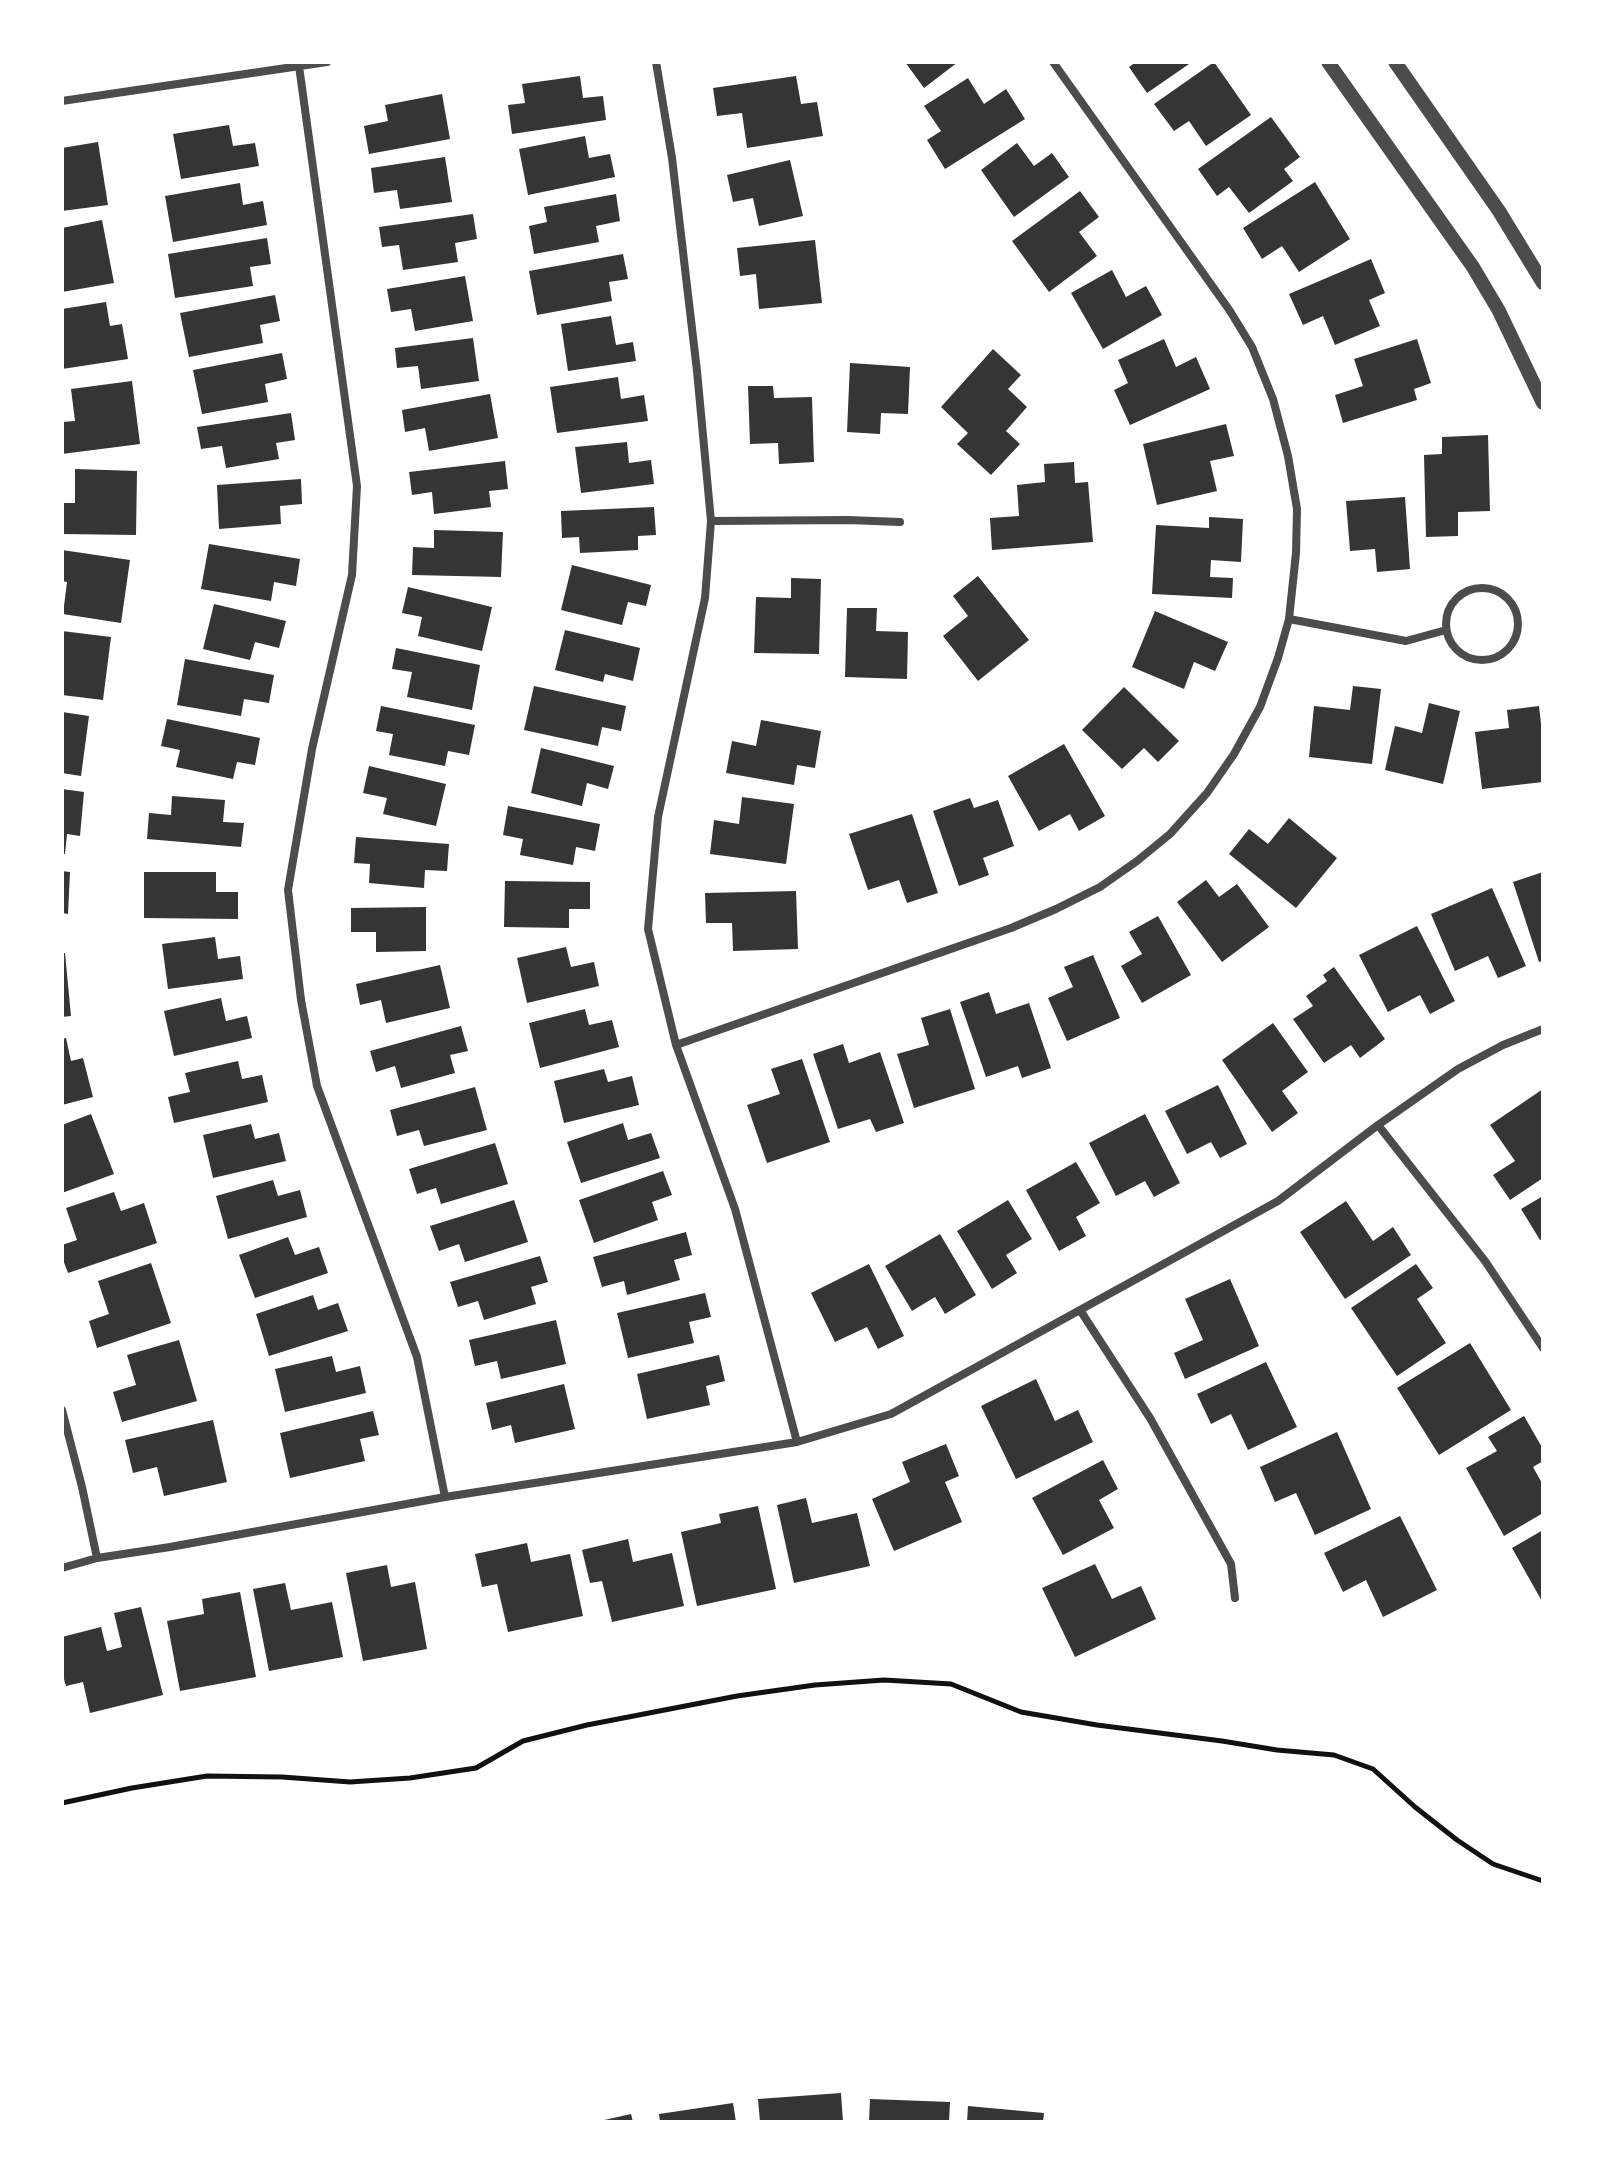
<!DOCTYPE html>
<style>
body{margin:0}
#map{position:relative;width:1605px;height:2184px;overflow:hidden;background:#fff;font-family:"Sofia Sans Condensed",sans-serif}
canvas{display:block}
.frame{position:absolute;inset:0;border:64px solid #fff;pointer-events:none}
</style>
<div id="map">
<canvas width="1605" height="2184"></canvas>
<div class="frame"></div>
</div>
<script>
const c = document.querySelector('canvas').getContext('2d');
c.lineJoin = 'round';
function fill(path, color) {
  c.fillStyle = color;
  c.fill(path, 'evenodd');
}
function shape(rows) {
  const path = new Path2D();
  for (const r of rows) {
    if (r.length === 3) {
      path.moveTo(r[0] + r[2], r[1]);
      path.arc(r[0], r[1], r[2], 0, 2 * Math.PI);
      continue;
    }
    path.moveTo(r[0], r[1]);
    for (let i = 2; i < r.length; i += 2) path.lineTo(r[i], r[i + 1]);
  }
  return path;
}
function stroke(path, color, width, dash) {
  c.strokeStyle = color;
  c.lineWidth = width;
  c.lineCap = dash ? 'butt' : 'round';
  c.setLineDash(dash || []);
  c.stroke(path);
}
const building = shape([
 [905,62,958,62,924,88],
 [1136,62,1192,62,1147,93,1129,67],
 [1214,62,1251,115,1206,146,1189,121,1174,131,1154,104],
 [580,76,583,98,603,96,606,120,512,134,508,105,525,103,522,84],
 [796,76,801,104,817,102,823,136,747,148,742,113,717,116,713,88],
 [968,78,984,104,1006,89,1025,119,945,169,927,140,941,131,924,106],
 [442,94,450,139,369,154,364,126,388,121,385,105],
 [1271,117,1300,157,1284,169,1293,181,1249,213,1229,187,1217,196,1198,169],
 [229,125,233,146,255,143,259,166,181,179,173,134],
 [585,136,589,158,610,154,615,177,528,195,519,149],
 [98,142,108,205,62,211,62,148],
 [1017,143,1034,166,1052,153,1069,177,1014,217,981,170],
 [445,157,452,202,400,209,397,190,374,193,371,168],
 [790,160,803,216,759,226,753,198,733,202,727,175],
 [1315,182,1350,239,1299,272,1282,246,1262,259,1243,228],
 [240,183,243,205,263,201,267,225,173,242,165,196],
 [1080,191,1099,217,1079,232,1097,256,1049,292,1012,241],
 [616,194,620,221,596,226,599,242,534,254,529,226,547,222,544,207],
 [473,214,477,239,455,243,458,262,403,270,399,245,382,247,379,227],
 [102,220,114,283,62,292,62,228],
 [267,238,271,264,250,267,253,286,175,298,168,254],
 [815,240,822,303,759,309,756,274,740,276,737,248],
 [623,254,628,279,609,282,612,301,537,315,529,271],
 [1371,259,1385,293,1369,300,1380,326,1335,345,1323,316,1303,325,1289,294],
 [1112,270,1126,297,1146,286,1162,315,1103,349,1071,293],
 [465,276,473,321,415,331,411,309,391,312,387,289],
 [275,295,280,321,260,325,263,343,189,357,180,313],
 [106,302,110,326,122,324,128,359,62,369,62,309],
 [611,316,616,345,633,342,636,361,568,371,561,324],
 [473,338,479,381,421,389,418,366,397,368,395,348],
 [1164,339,1176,367,1196,357,1210,389,1130,425,1114,390,1128,383,1118,360],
 [1417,339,1431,383,1414,389,1417,400,1343,423,1335,395,1363,386,1354,359],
 [993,349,1021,375,1008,389,1027,407,1006,431,1020,444,991,475,957,444,968,433,941,407],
 [282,353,287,379,265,384,268,402,202,414,193,370],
 [850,363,910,367,908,414,881,413,880,434,847,432],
 [618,377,621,399,644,395,648,421,557,433,550,387],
 [132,381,140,444,62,454,62,422,75,421,71,389],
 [748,386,773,386,774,398,812,397,814,462,779,464,778,443,750,444],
 [490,394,498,438,429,451,425,428,405,432,402,410],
 [291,413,295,440,276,443,279,459,226,468,222,446,201,449,197,427],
 [1226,424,1234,456,1210,461,1217,491,1157,505,1143,444],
 [1488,435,1490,511,1458,512,1458,536,1426,537,1424,455,1442,454,1442,437],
 [627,442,629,463,651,460,654,484,581,493,575,447],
 [505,461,508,489,489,491,491,507,434,514,432,492,412,495,409,472],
 [1074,462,1075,483,1088,482,1093,542,992,550,990,518,1019,516,1017,485,1045,482,1044,464],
 [75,469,137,471,136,535,62,534,62,503,75,503],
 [301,479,302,504,280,506,281,524,219,529,217,485],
 [1405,497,1410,569,1377,572,1375,549,1350,551,1346,501],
 [654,507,656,535,638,536,638,550,580,553,579,537,562,538,561,511],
 [1209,517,1243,519,1241,562,1211,560,1210,577,1233,578,1232,598,1152,594,1156,525,1209,528],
 [434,530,503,532,501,577,412,575,413,547,434,548],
 [209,544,300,559,296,586,274,582,271,601,201,589],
 [62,550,130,560,121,623,63,614,67,582,62,581],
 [572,565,651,585,646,606,628,602,622,625,561,610],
 [978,576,1029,640,978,681,943,636,968,616,953,596],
 [791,578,821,579,819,654,754,653,756,597,791,598],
 [408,587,492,607,482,651,418,636,422,617,402,613],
 [214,604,286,621,279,648,255,642,250,660,203,649],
 [847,608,877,608,876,631,908,632,907,679,845,677],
 [1155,611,1228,642,1215,671,1194,662,1184,689,1132,667],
 [565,630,640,648,633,681,605,674,603,682,555,670],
 [62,631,111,637,103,700,62,695],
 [396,648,480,665,472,710,407,697,412,672,392,669],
 [185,659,274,675,269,703,244,699,241,716,177,705],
 [534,686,626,706,621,731,602,727,598,746,524,730],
 [1353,686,1381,689,1372,764,1309,757,1314,706,1350,710],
 [1124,687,1179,741,1158,762,1144,748,1122,769,1082,730],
 [1429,703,1460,711,1443,784,1385,770,1395,726,1422,733],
 [381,706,475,725,469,755,448,751,445,766,389,755,393,734,376,731],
 [1539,706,1543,741,1543,782,1482,789,1475,732,1509,728,1507,710],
 [62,712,89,716,81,776,62,773],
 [167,719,260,738,255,765,237,762,233,779,176,767,180,750,161,746],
 [761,720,821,731,815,768,797,765,794,785,726,773,732,741,756,746],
 [1064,744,1105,816,1079,831,1070,814,1039,831,1008,776],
 [541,748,614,766,608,789,587,783,582,806,531,793],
 [369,766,446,784,436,826,383,814,387,798,363,793],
 [62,789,84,792,80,836,67,834,65,854,62,854],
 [172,796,225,800,223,822,244,823,241,847,147,839,149,813,171,815],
 [742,797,794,804,786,864,710,854,714,820,739,824],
 [970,798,974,808,998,800,1014,846,983,858,989,875,959,886,933,811],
 [508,806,600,824,595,851,576,847,573,865,520,855,523,839,503,835],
 [912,814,938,893,907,903,899,880,868,890,849,834],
 [1289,818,1337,858,1296,908,1229,854,1249,829,1268,844],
 [356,837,449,844,447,871,425,870,424,888,369,883,370,864,354,863],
 [62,871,70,872,68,914,62,913],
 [144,872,216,872,216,892,238,892,238,919,144,918],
 [1543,872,1543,961,1539,962,1513,882],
 [1206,880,1219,897,1237,884,1269,927,1222,962,1177,902],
 [505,881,590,882,590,909,569,909,569,928,504,927],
 [1492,888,1526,966,1498,978,1488,956,1455,971,1431,914],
 [796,891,798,949,733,951,732,923,706,923,705,893],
 [426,907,426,951,376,952,376,932,351,932,351,908],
 [1158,916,1191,975,1142,1003,1121,966,1142,954,1129,932],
 [1417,926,1455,1001,1430,1014,1420,995,1388,1012,1359,955],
 [215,937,218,959,240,956,243,979,168,989,162,944],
 [566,947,571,967,594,962,599,986,527,1003,517,958],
 [62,953,65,953,71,1016,62,1017],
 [1093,955,1120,1018,1067,1041,1048,998,1073,987,1064,967],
 [440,965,450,1008,386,1023,381,1000,360,1005,356,984],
 [1334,967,1385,1039,1360,1058,1351,1045,1324,1063,1293,1019,1313,1006,1306,996,1327,981,1323,975],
 [989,992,996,1014,1029,1003,1051,1068,1022,1078,1018,1066,986,1077,960,1002],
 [221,998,226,1021,247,1016,252,1038,174,1056,164,1011],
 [585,1009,589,1025,612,1020,619,1047,540,1068,529,1023],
 [950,1009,975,1089,914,1108,897,1054,929,1045,921,1018],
 [1273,1023,1308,1072,1282,1091,1298,1113,1272,1132,1222,1060],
 [461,1026,468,1051,450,1055,455,1073,401,1088,395,1066,376,1072,370,1051],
 [66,1038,71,1061,83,1058,93,1097,62,1105,62,1039],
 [843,1044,849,1063,880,1052,904,1123,876,1132,870,1119,838,1129,813,1054],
 [802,1059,830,1142,767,1163,747,1105,780,1094,771,1069],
 [238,1061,242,1079,262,1075,268,1102,174,1123,168,1097,190,1092,185,1073],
 [604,1069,608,1082,632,1076,639,1105,564,1123,554,1081],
 [1218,1085,1247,1144,1220,1158,1211,1142,1187,1154,1165,1111],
 [475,1087,487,1130,424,1146,419,1130,397,1136,390,1110],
 [1543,1089,1543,1178,1510,1200,1493,1175,1515,1161,1490,1125],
 [91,1114,114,1174,62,1193,62,1125],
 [1145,1114,1180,1183,1154,1197,1145,1181,1116,1196,1089,1143],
 [623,1123,628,1140,651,1133,660,1158,581,1183,567,1142],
 [251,1124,255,1139,279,1133,286,1161,213,1178,203,1135],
 [495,1143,508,1184,441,1204,436,1188,417,1194,409,1169],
 [1076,1162,1100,1203,1076,1217,1086,1236,1059,1251,1026,1190],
 [663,1171,672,1195,652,1202,658,1220,594,1243,579,1200],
 [273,1180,278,1196,300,1190,307,1217,228,1239,216,1196],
 [114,1192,121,1211,144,1203,157,1243,68,1273,62,1257,62,1245,77,1240,66,1208],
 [1543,1196,1543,1239,1540,1240,1521,1209],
 [514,1200,528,1242,465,1262,459,1244,439,1251,430,1226],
 [1008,1200,1032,1239,1006,1255,1017,1273,992,1289,957,1231],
 [1346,1201,1373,1241,1393,1227,1411,1255,1345,1299,1300,1232],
 [686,1232,692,1255,674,1260,680,1280,627,1295,624,1281,602,1287,593,1257],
 [940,1234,976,1295,945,1314,935,1297,912,1311,885,1266],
 [288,1237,295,1255,319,1247,328,1273,255,1298,239,1255],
 [540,1256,548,1282,531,1287,536,1304,484,1320,478,1301,458,1307,450,1282],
 [151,1263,171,1323,97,1348,89,1321,109,1314,98,1281],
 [869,1264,904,1336,878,1349,867,1327,835,1342,811,1293],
 [1416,1264,1433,1288,1417,1299,1446,1343,1397,1376,1351,1308],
 [1230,1279,1259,1346,1185,1379,1174,1353,1203,1340,1185,1299],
 [705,1293,711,1317,689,1322,694,1343,628,1358,617,1313],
 [313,1295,318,1310,338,1303,348,1331,269,1356,256,1314],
 [556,1320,566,1364,501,1379,497,1361,475,1366,469,1340],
 [179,1340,197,1401,122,1422,113,1392,136,1385,127,1355],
 [1470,1343,1511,1410,1439,1455,1397,1388],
 [719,1355,725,1381,706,1386,710,1405,647,1419,637,1374],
 [332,1356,336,1372,360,1366,366,1393,285,1412,275,1369],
 [1266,1362,1297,1427,1248,1450,1231,1414,1211,1424,1197,1394],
 [1036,1379,1055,1421,1078,1410,1093,1442,1016,1479,981,1406],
 [564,1384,575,1429,515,1443,511,1425,492,1430,486,1403],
 [373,1411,379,1435,360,1439,365,1461,290,1478,280,1433],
 [1524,1416,1543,1449,1543,1461,1533,1467,1543,1485,1543,1513,1504,1536,1466,1468,1497,1451,1488,1437],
 [213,1420,227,1482,164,1496,157,1467,133,1473,125,1440],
 [1337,1432,1371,1509,1315,1535,1296,1493,1275,1502,1260,1467],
 [946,1444,959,1476,945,1482,962,1522,894,1551,872,1499,910,1482,902,1462],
 [1103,1460,1118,1489,1099,1500,1114,1528,1063,1555,1032,1498],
 [806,1498,812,1523,857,1513,870,1566,794,1583,777,1505],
 [758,1506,776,1589,697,1606,681,1532,721,1523,719,1514],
 [1400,1516,1437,1590,1383,1617,1366,1580,1343,1592,1324,1553],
 [1543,1530,1543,1603,1512,1548],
 [628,1539,633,1562,672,1553,684,1606,612,1622,602,1581,590,1583,582,1550],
 [527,1543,531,1562,570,1554,583,1616,508,1632,497,1584,482,1587,475,1554],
 [1095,1564,1112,1599,1141,1586,1156,1619,1075,1657,1042,1588],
 [387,1565,391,1587,415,1582,427,1649,363,1661,346,1573],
 [285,1583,291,1610,332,1602,343,1657,269,1671,253,1589],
 [240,1592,256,1677,180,1691,167,1621,204,1614,202,1599],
 [141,1607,163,1695,90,1713,83,1682,66,1686,62,1672,62,1637,101,1627,107,1651,122,1647,114,1613],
 [841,2093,843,2122,760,2122,758,2099],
 [870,2099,950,2102,949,2122,869,2122],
 [733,2103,736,2122,660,2122,659,2114],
 [968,2106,1044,2113,1043,2122,967,2122],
 [631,2114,633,2122,600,2122,600,2121]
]);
const path = shape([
 [62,1803,132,1788,207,1776,282,1777,350,1782,410,1778,476,1768,523,1741,587,1725,737,1696,815,1685,884,1680,951,1684,1021,1712,1097,1725,1222,1741,1277,1750,1334,1755,1373,1769,1415,1807,1457,1840,1493,1864,1543,1881]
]);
const minor = shape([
 [656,62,672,158,697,371,711,521,705,598,658,817,648,929,676,1045,735,1209,797,1442],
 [299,66,357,486,352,575,312,749,288,890,301,1000,317,1086,417,1357,445,1497],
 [62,101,327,62],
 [711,521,848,520,900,522],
 [1482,624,36],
 [1289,619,1406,641,1446,630],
 [676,1045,1011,928,1056,909,1100,887,1137,861,1170,834,1207,793,1234,754,1260,707,1278,658,1289,619,1296,553,1297,509,1288,456,1273,399,1252,347,1230,311,1053,62],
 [1378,1125,1485,1261,1543,1348],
 [1080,1310,1150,1418,1231,1564,1235,1598],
 [62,1410,82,1487,97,1558],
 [62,1568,97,1558,170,1547,445,1497,797,1442,891,1414,1278,1201,1378,1125,1458,1069,1503,1045,1543,1029]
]);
const tertiary = shape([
 [1328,62,1473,267,1499,311,1543,403],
 [1395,62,1499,211,1543,283]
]);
fill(building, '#353535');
stroke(path, '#111', 5);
stroke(minor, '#4c4c4c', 8);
stroke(tertiary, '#4c4c4c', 14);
</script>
